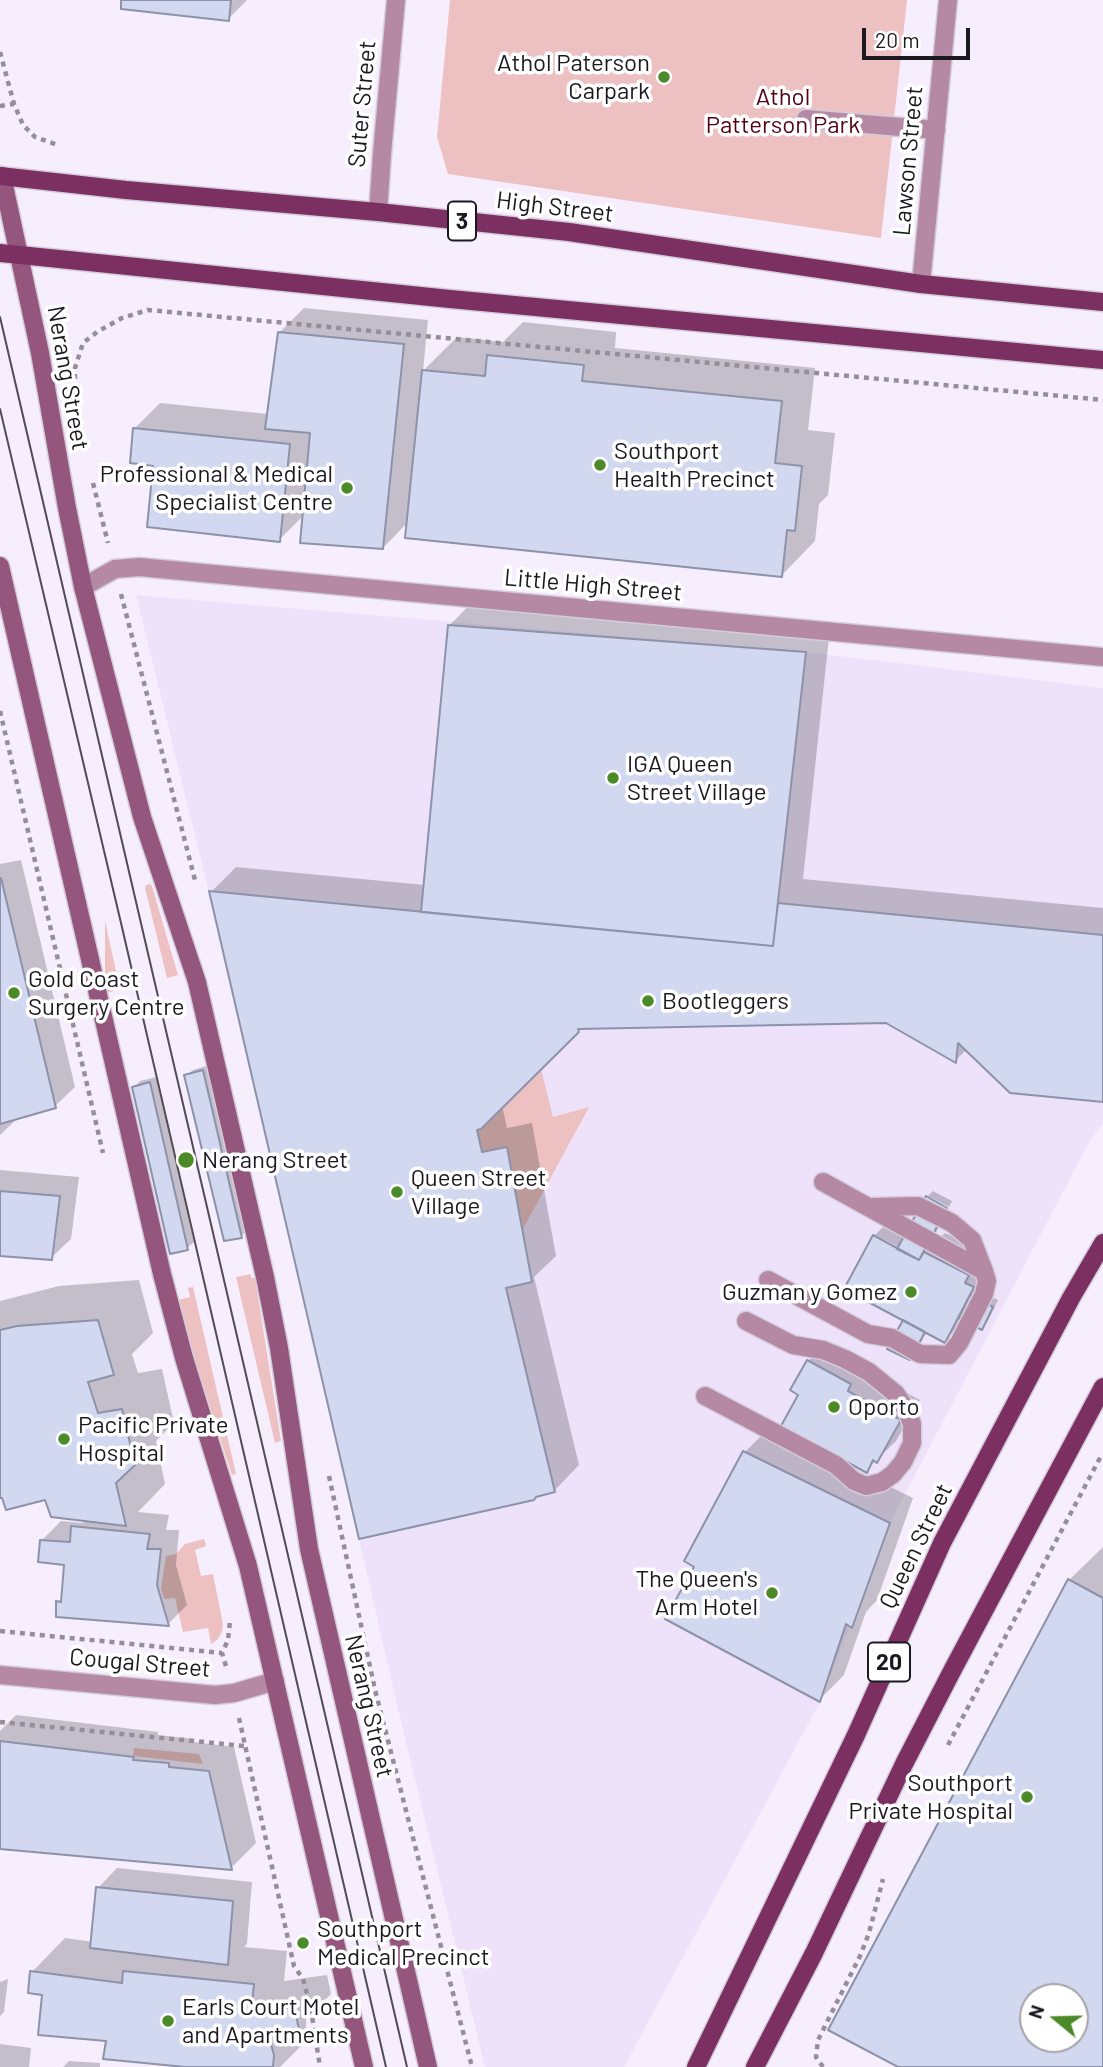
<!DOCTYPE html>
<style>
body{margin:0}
#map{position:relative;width:1103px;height:2067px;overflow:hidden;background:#f6eefd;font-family:Barlow,sans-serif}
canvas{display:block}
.north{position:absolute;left:1019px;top:1983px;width:70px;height:70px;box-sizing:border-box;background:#fff;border:2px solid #a4a3a6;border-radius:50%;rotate:289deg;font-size:19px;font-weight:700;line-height:28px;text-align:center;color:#1c1820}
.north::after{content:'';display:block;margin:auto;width:24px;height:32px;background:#4c8928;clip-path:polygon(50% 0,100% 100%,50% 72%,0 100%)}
.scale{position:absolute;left:862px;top:28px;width:108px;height:32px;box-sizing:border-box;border:4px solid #1c1820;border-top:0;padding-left:9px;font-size:21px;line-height:24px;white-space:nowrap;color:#1c1820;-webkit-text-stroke:5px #fff;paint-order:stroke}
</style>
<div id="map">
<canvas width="1103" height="2067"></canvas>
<div class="north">N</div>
<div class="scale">20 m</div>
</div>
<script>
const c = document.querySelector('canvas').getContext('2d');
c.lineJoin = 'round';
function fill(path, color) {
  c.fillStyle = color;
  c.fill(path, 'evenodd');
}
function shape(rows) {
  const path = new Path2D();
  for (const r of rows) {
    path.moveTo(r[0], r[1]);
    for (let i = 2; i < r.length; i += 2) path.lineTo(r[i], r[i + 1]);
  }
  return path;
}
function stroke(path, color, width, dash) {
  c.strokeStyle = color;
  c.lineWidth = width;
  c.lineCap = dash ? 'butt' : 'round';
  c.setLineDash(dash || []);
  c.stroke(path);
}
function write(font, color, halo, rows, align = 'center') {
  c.font = font + ' Barlow,sans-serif';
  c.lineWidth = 7;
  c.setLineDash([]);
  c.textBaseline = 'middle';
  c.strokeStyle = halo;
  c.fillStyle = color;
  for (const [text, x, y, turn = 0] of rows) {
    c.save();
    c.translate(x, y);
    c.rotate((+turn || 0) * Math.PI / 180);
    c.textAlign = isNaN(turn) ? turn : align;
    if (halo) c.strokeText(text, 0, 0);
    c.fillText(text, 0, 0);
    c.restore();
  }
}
const built = shape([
 [136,595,806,652,1103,688,1103,1123,1088,1144,890,1523,820,1702,624,2067,485,2067,398,1709,232,986]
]);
const green = shape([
 [450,0,907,0,881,238,448,174,437,137],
 [150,884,152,886,178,975,167,978,145,888,146,885],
 [105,921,120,989,107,993,105,978],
 [541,1069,553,1117,589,1107,522,1231,507,1147,482,1152,477,1130],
 [251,1274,251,1278,255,1278,281,1441,275,1443,236,1277],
 [193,1287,236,1474,232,1475,191,1348,178,1300,190,1297,188,1288],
 [204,1539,206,1546,195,1550,201,1576,213,1574,223,1624,222,1632,218,1639,211,1644,208,1628,183,1632,175,1598,164,1599,161,1588,166,1556,176,1554,185,1544],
 [134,1748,199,1754,203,1764,133,1756]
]);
const shadow = shape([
 [123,0,247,0,228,19],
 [304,308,428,320,423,371,457,337,503,342,523,322,616,332,615,348,815,368,808,430,835,433,828,495,819,504,815,541,782,575,408,522,383,548,304,515,279,540,155,465,135,428,160,403,268,414,279,333],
 [474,600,830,628,803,879,1103,908,1103,1101,967,1049,956,1060,886,1021,581,1028,502,1105,507,1128,532,1123,556,1256,534,1277,579,1465,554,1491,211,892,236,867,425,885,449,626],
 [21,860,75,1087,55,1106,19,1117,0,1135,0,864],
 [209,1065,248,1230,241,1236,186,1076,193,1070],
 [156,1077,194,1242,187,1248,134,1087,140,1081],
 [0,1170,79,1177,71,1239,51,1258,0,1254],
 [933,1191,952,1201,949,1207,928,1196],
 [926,1199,948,1210,933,1238,937,1240,945,1233,988,1255,984,1263,992,1267,980,1291,998,1300,988,1321,982,1327,964,1321,944,1341,927,1331,916,1352,904,1321,899,1247,875,1235,893,1217,911,1226],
 [139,1280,153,1333,132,1354,138,1373,162,1369,174,1423,156,1441,165,1484,138,1512,169,1515,166,1530,179,1530,176,1565,187,1605,168,1624,58,1602,64,1596,66,1563,42,1540,61,1521,83,1523,84,1520,46,1498,0,1496,0,1301,59,1286],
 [828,1341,870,1364,866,1371,920,1400,896,1441,866,1470,837,1454,834,1459,913,1498,877,1600,866,1612,844,1675,819,1700,697,1566,744,1453,770,1427,807,1446,801,1394,808,1361],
 [1103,1547,1103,2067,902,2067,1069,1580],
 [1033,1997,1075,1997,1075,2039,1033,2039],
 [16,1715,158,1732,158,1735,194,1739,194,1742,234,1747,256,1843,231,1868,0,1848,0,1731],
 [117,1868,252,1882,247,1944,244,1947,287,1951,284,1981,327,1975,331,1994,306,2019,306,2041,280,2067,203,2067,108,2039,43,1994,32,1972,65,1938,93,1942,98,1888],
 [8,1979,4,2012,0,2016,0,1982],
 [0,2044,31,2048,29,2067,0,2067],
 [69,2061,100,2063,100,2067,63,2067]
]);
const building = shape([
 [121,0,231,0,229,21,121,9,121,0],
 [278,332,404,344,383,549,300,543,310,433,265,429,278,332],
 [487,355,584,365,582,381,782,401,775,463,802,466,795,531,787,530,782,577,405,538,422,370,485,376,487,355],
 [133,428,290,444,280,542,147,527,153,466,130,463,133,428],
 [448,625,806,652,773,946,421,912,448,625],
 [1,878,56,1108,0,1124,0,879,1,878],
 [209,891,773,946,778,903,1103,935,1103,1102,1010,1093,958,1043,956,1063,886,1023,578,1029,579,1032,481,1129,477,1130,482,1152,507,1147,532,1282,506,1288,555,1492,536,1497,534,1500,359,1539,209,891],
 [203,1070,242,1238,224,1241,184,1075,203,1070],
 [150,1082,188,1250,170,1254,132,1087,150,1082],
 [0,1191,60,1196,52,1260,0,1256,0,1191],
 [926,1196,947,1208,919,1260,897,1249,926,1196],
 [873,1235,919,1260,924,1252,969,1275,965,1283,974,1287,945,1343,844,1289,873,1235],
 [970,1295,993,1307,982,1330,959,1318,970,1295],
 [98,1320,114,1375,88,1382,98,1413,122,1409,135,1465,116,1483,126,1526,51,1517,45,1500,6,1510,2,1498,0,1498,0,1330,17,1326,98,1320],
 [903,1320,925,1332,910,1360,887,1349,903,1320],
 [807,1360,851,1384,848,1391,901,1420,877,1463,873,1460,867,1473,781,1426,798,1395,790,1390,807,1360],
 [743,1451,890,1523,852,1628,846,1624,820,1702,665,1619,694,1567,684,1561,743,1451],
 [71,1526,150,1534,147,1549,161,1549,157,1585,169,1626,56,1617,56,1601,61,1602,64,1565,38,1562,40,1540,70,1542,71,1526],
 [1068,1579,1103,1598,1103,2067,898,2067,828,2030,1068,1579],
 [1033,1997,1075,1997,1075,2039,1033,2039,1033,1997],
 [0,1741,134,1757,133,1760,169,1763,169,1767,209,1771,232,1870,0,1849,0,1741],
 [96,1887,233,1901,228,1965,90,1948,96,1887],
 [30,1971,122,1983,123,1971,254,1984,251,2014,294,2007,299,2029,268,2034,274,2055,273,2067,185,2067,103,2059,106,2041,38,2035,42,1995,28,1993,30,1971]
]);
const path = shape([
 [0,52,14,104,23,125,35,137,58,145],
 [0,106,14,104],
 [75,379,75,368,83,343,97,332,122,318,148,310,1103,400],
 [93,483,108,543],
 [121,594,196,884],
 [0,711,103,1153],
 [329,1476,375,1690,472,2067],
 [0,1631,222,1653],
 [226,1666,222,1653,228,1640,230,1621],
 [239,1718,294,1966,303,1979,311,2009,320,2067],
 [0,1722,244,1746],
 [948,1745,1101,1456],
 [823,2067,816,2057,818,2040,860,1956,869,1933,883,1879]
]);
const lane = shape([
 [806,119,936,130],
 [873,1207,918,1206,952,1223,972,1240,984,1271],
 [768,1280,868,1334,892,1338,920,1354,949,1355,959,1343,984,1294,987,1281,984,1271,823,1182],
 [705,1396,836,1465,854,1481,866,1486,882,1482,893,1474,903,1462,912,1443,912,1424,907,1411,896,1394,869,1372,845,1359,823,1350,793,1345,746,1321]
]);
const street = shape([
 [378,212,382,154,396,0],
 [921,284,948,0],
 [83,587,115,569,139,567,1103,657],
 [0,1675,215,1695,234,1693,275,1681]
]);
const secondary = shape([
 [2,176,40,353,67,508,83,587,142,817,197,982,265,1277,279,1348,309,1549,428,2067],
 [0,566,162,1274,184,1358,248,1566,364,2067]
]);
const primary = shape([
 [0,176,126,190,378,212,569,232,921,284,1103,302],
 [0,253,450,299,1103,360],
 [696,2067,856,1735,942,1543,1071,1298,1103,1243],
 [755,2067,814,1953,904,1764,952,1671,1103,1387]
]);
const tram = shape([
 [0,317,407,2067],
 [0,409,121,923,386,2067]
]);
const markers = [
 [664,77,7,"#4c8928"],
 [600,465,7,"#4c8928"],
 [347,488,7,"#4c8928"],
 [613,778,7,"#4c8928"],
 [14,993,7,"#4c8928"],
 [648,1001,7,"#4c8928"],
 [186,1160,9,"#4c8928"],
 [397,1192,7,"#4c8928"],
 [911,1292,7,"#4c8928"],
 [834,1407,7,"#4c8928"],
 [64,1439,7,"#4c8928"],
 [772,1593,7,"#4c8928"],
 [1027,1797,7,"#4c8928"],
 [303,1943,7,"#4c8928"],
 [168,2021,7,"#4c8928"]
];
const shields = [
 [462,221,28],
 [889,1662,42]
];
const shieldNames = [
 ["3",462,221],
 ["20",889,1662]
];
const poiNames = [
 ["Athol Paterson",650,63,"right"],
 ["Carpark",650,91,"right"],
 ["Southport",614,451],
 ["Health Precinct",614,479],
 ["Professional & Medical",333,474,"right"],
 ["Specialist Centre",333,502,"right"],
 ["IGA Queen",627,764],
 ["Street Village",627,792],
 ["Gold Coast",28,979],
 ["Surgery Centre",28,1007],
 ["Bootleggers",662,1001],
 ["Nerang Street",202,1160],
 ["Queen Street",411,1178],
 ["Village",411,1206],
 ["Guzman y Gomez",897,1292,"right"],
 ["Oporto",848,1407],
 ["Pacific Private",78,1425],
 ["Hospital",78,1453],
 ["The Queen's",758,1579,"right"],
 ["Arm Hotel",758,1607,"right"],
 ["Southport",1013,1783,"right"],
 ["Private Hospital",1013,1811,"right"],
 ["Southport",317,1929],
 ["Medical Precinct",317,1957],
 ["Earls Court Motel",182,2007],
 ["and Apartments",182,2035]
];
const parkNames = [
 ["Athol",783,97],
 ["Patterson Park",783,125]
];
const streetNames = [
 ["Suter Street",362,104,-85],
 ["Lawson Street",908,161,-85],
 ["High Street",555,207,7],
 ["Nerang Street",68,378,80],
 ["Little High Street",593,585,5],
 ["Queen Street",916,1546,-64],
 ["Cougal Street",140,1663,5],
 ["Nerang Street",369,1706,77]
];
fill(built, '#eee2fa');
fill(green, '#edc1c1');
fill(shadow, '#0003');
fill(building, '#d1d8f0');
stroke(building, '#8c92a9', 2);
stroke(lane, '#d3ccda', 21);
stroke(street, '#d3ccda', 21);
stroke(secondary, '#d3ccda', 21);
stroke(primary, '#d3ccda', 21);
stroke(path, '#958e9a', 4.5, [5, 5]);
stroke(lane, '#b589a3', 18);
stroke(street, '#b589a3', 18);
stroke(secondary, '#95567d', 18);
stroke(primary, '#7c3062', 18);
stroke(tram, '#514c56', 2);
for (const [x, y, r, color] of markers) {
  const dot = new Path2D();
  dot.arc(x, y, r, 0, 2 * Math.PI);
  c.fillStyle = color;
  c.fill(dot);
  stroke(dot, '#fff', 2.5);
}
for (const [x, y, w] of shields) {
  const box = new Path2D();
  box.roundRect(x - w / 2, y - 19.5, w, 39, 5);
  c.fillStyle = '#fff';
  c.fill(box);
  stroke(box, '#1c1820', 2);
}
write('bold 23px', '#1c1820', null, shieldNames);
write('24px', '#1c1820', '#fff', poiNames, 'left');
write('24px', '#540114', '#fff', parkNames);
write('24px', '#1c1820', '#fff', streetNames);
</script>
